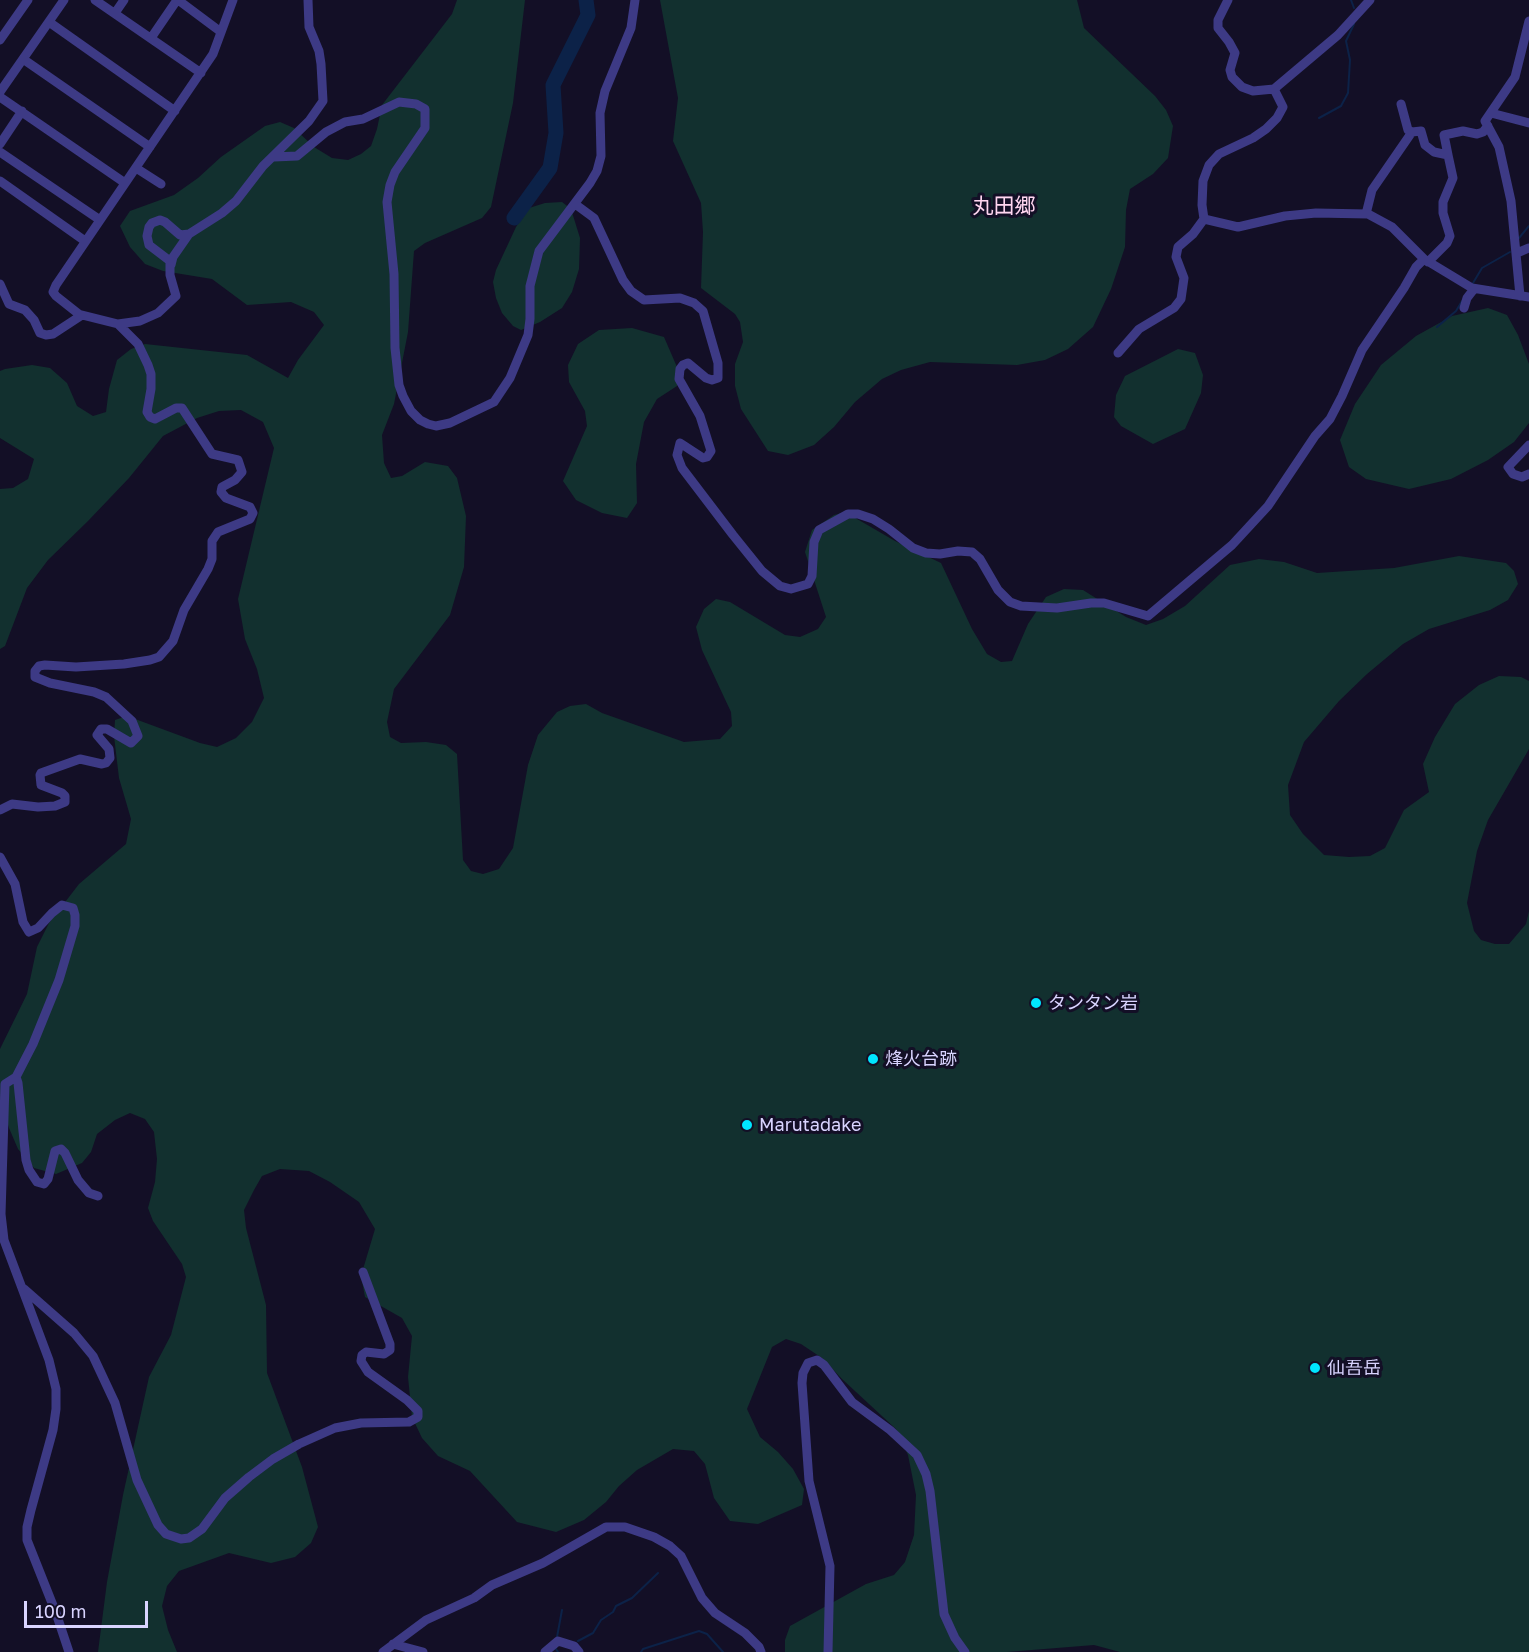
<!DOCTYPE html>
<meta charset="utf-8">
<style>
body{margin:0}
#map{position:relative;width:1529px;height:1652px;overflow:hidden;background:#130f26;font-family:"Golos Text",sans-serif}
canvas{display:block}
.scale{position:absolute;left:24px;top:1601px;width:124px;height:27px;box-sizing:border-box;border:3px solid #d9d4ff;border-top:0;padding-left:8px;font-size:18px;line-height:21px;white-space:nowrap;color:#d9d4ff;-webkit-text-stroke:4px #130f26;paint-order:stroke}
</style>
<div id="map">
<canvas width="1529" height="1652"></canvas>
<div class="scale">100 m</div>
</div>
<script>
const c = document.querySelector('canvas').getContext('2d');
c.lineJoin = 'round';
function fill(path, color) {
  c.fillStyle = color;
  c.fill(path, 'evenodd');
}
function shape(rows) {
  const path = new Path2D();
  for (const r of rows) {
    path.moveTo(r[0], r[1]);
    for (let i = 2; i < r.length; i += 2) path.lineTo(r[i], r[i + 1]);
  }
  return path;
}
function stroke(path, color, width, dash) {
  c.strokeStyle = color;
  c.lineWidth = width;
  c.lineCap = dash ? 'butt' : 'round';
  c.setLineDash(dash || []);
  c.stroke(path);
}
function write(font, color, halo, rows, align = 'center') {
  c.font = font + ' "Golos Text","Noto Sans JP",sans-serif';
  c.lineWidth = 6;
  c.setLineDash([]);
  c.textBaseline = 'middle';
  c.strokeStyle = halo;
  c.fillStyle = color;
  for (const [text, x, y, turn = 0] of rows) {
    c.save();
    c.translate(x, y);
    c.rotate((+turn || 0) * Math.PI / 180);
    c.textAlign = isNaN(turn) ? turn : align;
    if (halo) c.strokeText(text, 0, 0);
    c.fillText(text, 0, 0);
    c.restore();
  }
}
const green = shape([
 [457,0,525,0,513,103,491,207,482,218,425,243,414,251,408,332,394,404,382,435,384,463,391,478,402,476,425,462,448,466,457,478,466,516,464,567,450,615,394,689,387,722,390,737,401,743,426,742,446,745,457,754,463,860,471,871,483,874,499,869,513,848,528,765,538,735,557,712,570,706,586,704,602,713,684,742,720,739,732,726,731,712,702,650,696,627,704,609,716,599,730,602,785,635,800,637,818,629,826,617,805,552,812,530,834,515,845,512,895,541,941,563,972,629,987,654,1001,662,1012,661,1028,624,1046,597,1064,589,1083,590,1126,617,1146,625,1163,619,1185,606,1230,565,1259,559,1284,562,1317,573,1394,568,1459,556,1506,563,1514,571,1518,584,1508,600,1490,610,1429,629,1403,644,1367,674,1339,701,1304,742,1288,785,1290,815,1303,834,1324,855,1349,857,1370,856,1385,848,1404,810,1429,792,1423,764,1435,737,1455,704,1479,685,1499,676,1521,677,1529,681,1529,749,1488,820,1477,851,1467,903,1474,931,1481,940,1495,944,1509,944,1526,924,1529,911,1529,1652,1120,1652,1094,1645,1007,1652,785,1652,785,1640,790,1626,866,1584,894,1575,905,1562,914,1535,916,1495,908,1455,896,1429,842,1379,822,1358,801,1344,786,1339,772,1347,747,1409,760,1437,778,1452,793,1469,804,1489,802,1505,758,1524,730,1521,714,1498,705,1464,694,1451,673,1449,637,1470,619,1486,606,1502,584,1520,556,1532,517,1522,470,1471,438,1456,422,1438,412,1417,408,1377,412,1336,402,1318,365,1297,361,1276,375,1229,359,1202,330,1182,309,1171,280,1169,262,1176,254,1190,244,1210,246,1228,266,1305,267,1373,302,1467,318,1527,311,1543,295,1557,271,1563,229,1553,179,1571,167,1586,162,1606,168,1630,177,1652,98,1652,107,1582,123,1495,149,1377,171,1335,186,1277,182,1264,153,1221,148,1208,155,1182,157,1159,154,1132,145,1119,130,1113,115,1120,97,1134,91,1152,82,1163,56,1174,34,1168,18,1149,9,1128,0,1098,0,1049,27,994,37,947,49,923,79,884,126,844,131,819,119,778,114,736,115,720,127,716,200,743,217,747,236,738,252,722,264,698,257,669,245,639,238,599,274,448,263,422,241,410,219,411,197,418,163,436,129,478,88,521,48,560,27,588,5,646,0,649,0,489,13,488,28,479,34,459,0,438,0,371,5,369,32,365,50,368,67,383,77,406,93,416,106,412,109,389,117,360,131,349,145,344,247,355,288,378,298,360,324,325,314,312,291,302,247,305,212,279,163,271,145,264,130,247,120,226,130,211,174,195,198,178,221,157,265,126,280,122,294,128,314,147,332,158,348,160,361,154,371,146,377,129,382,105,452,14],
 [660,0,1077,0,1084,28,1155,96,1166,110,1173,126,1168,158,1153,174,1130,189,1126,210,1125,247,1111,289,1093,327,1068,349,1045,360,1017,365,930,362,901,370,882,379,855,402,834,427,814,445,788,455,768,451,741,409,735,386,735,364,743,342,740,322,735,314,701,288,703,232,701,203,673,141,678,98],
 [562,202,571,209,580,238,579,269,572,292,562,308,540,322,521,330,513,326,502,313,496,298,493,282,496,270,516,227,529,208,545,203],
 [1488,308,1507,315,1518,335,1529,364,1529,423,1514,442,1488,460,1451,479,1409,489,1366,479,1349,467,1340,440,1355,404,1381,365,1416,336,1452,316],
 [632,328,664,337,677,367,677,386,657,399,644,422,636,464,637,503,627,518,602,513,576,500,563,481,587,426,585,411,569,382,568,365,578,344,599,330],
 [1178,349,1195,353,1203,375,1201,393,1185,429,1153,444,1121,426,1114,417,1116,395,1125,376]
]);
const stream = shape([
 [1351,0,1354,8],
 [1319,118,1341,106,1348,93,1350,60,1346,41,1354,24],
 [1519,238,1529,226],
 [1473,283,1482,268,1510,252],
 [1437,327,1456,311,1462,301],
 [557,1637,562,1610],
 [578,1641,593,1633,601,1620,613,1612,616,1606,632,1598,658,1573],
 [556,1649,558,1652],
 [641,1652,643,1649,699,1631,707,1634,723,1652]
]);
const river = shape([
 [514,218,550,168,556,133,553,85,588,15,586,0]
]);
const minor = shape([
 [95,0,201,73],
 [178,0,221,32],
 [1228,0,1218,20,1218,28,1229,42,1235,53,1230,70,1232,77,1242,87,1253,91,1274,89,1338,35,1370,0],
 [115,13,124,0],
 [49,22,175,111],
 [151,38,177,0],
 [0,40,28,0],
 [23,59,150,147],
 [0,92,64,0],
 [0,97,125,183],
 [1401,104,1408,130,1412,132],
 [1491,113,1529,123],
 [0,144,22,111],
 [0,152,100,220],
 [1448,155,1444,135,1463,131,1477,134,1483,132,1488,126],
 [274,157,297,156,326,132,345,122,363,119,399,102,416,104,425,109,425,128,395,172,390,185,387,202,394,274,395,348,399,385,403,396,411,411,420,420,428,424,436,426,450,423,494,402,510,378,528,335,530,319,530,286,539,251,590,183,597,171,601,156,600,113,605,91,631,28,635,0],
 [136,168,161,184],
 [0,181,85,241],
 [575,204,594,218,623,280,631,291,644,300,680,298,694,303,703,311,718,363,718,378,712,380,706,378,688,363,683,365,680,369,679,379,700,416,711,451,707,457,703,458,680,443,677,455,682,468,733,535,762,571,780,586,791,589,808,584,812,576,814,542,819,530,848,514,858,514,873,519,889,529,913,548,926,553,940,554,958,551,972,552,980,559,998,590,1010,602,1021,606,1057,608,1091,603,1104,603,1148,616,1232,545,1268,506,1315,436,1330,419,1342,396,1362,350,1404,288,1416,267,1424,259],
 [1366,214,1372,190,1412,132,1421,131,1425,145,1434,152,1448,155,1453,178,1443,202,1443,213,1450,236,1447,243,1428,262],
 [1204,219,1238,227,1285,216,1316,213,1368,214,1392,227,1424,259,1472,288,1529,297],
 [1517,253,1529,248],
 [171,265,173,257,189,234],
 [0,284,9,304,25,310,34,320,40,333,46,335,53,334,82,315,118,324,140,321,158,313,176,296,170,275,170,261,149,245,147,236,149,227,152,223,160,220,165,222,180,235,189,234,222,213,236,201,263,166,309,121,323,101,321,64,319,51,309,27,308,0],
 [1520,296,1511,201,1499,147,1485,121,1515,77,1529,21],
 [1464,308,1467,298,1474,289],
 [80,315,56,296,53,292,56,285,213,54,233,0],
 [1118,353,1139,329,1174,308,1181,299,1184,278,1176,257,1178,247,1193,234,1204,219,1202,205,1203,181,1209,165,1219,154,1253,138,1266,129,1277,118,1283,107,1274,89],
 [1529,445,1508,467,1513,474,1522,477,1529,474],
 [0,810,12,804,38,807,55,806,65,802,65,796,62,793,41,785,40,775,41,773,80,759,102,764,106,763,110,758,109,749,97,735,101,729,107,729,131,743,138,736,132,721,106,697,94,692,50,683,35,677,35,671,39,666,45,665,76,667,124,664,150,660,159,657,173,641,184,610,208,569,212,559,212,541,218,532,250,519,253,513,250,507,226,498,221,492,222,487,235,480,242,472,238,460,212,454,182,408,176,408,155,419,150,417,147,412,151,389,151,374,148,365,138,344,118,324],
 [0,857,15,884,23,922,29,932,38,928,52,913,62,905,73,908,75,915,75,926,59,980,33,1044,16,1077,5,1084,1,1214,4,1240,49,1360,56,1389,56,1409,53,1430,31,1510,27,1527,27,1540,56,1613,69,1652],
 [16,1077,18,1083,26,1160,29,1170,37,1182,44,1184,48,1179,55,1151,61,1149,65,1153,78,1180,89,1193,98,1196],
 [24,1289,74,1333,93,1356,115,1403,137,1480,158,1525,166,1534,181,1539,189,1538,202,1529,225,1498,249,1477,273,1459,299,1444,335,1428,361,1423,409,1422,418,1417,418,1411,407,1400,368,1372,361,1361,362,1355,366,1352,384,1354,390,1350,390,1344,363,1272],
 [393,1644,423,1652],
 [383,1652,426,1620,474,1598,492,1585,543,1563,606,1527,625,1527,654,1537,670,1546,681,1556,702,1598,715,1613,745,1633,759,1647,761,1652],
 [545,1652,558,1641,574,1646,579,1652],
 [828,1652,830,1566,809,1481,802,1383,803,1373,808,1363,817,1360,824,1365,852,1402,890,1430,917,1455,926,1474,930,1491,944,1614,955,1638,965,1652]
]);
const markers = [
 [1036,1003,6,"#00e5ff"],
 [873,1059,6,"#00e5ff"],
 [747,1125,6,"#00e5ff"],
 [1315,1368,6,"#00e5ff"]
];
const poiNames = [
 ["タンタン岩",1048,1003],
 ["烽火台跡",885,1059],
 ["Marutadake",759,1125],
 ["仙吾岳",1327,1368]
];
const quarterNames = [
 ["丸田郷",1004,206]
];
fill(green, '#12302f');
stroke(stream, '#0c2248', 2);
stroke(river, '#0c2248', 15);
stroke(minor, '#3d3a85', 9);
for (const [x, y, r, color] of markers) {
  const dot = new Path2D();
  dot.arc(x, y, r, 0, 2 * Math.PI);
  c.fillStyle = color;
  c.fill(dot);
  stroke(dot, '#130f26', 2);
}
write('18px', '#d9d4ff', '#130f26', poiNames, 'left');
write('21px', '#ffd6f0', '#130f26', quarterNames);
</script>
